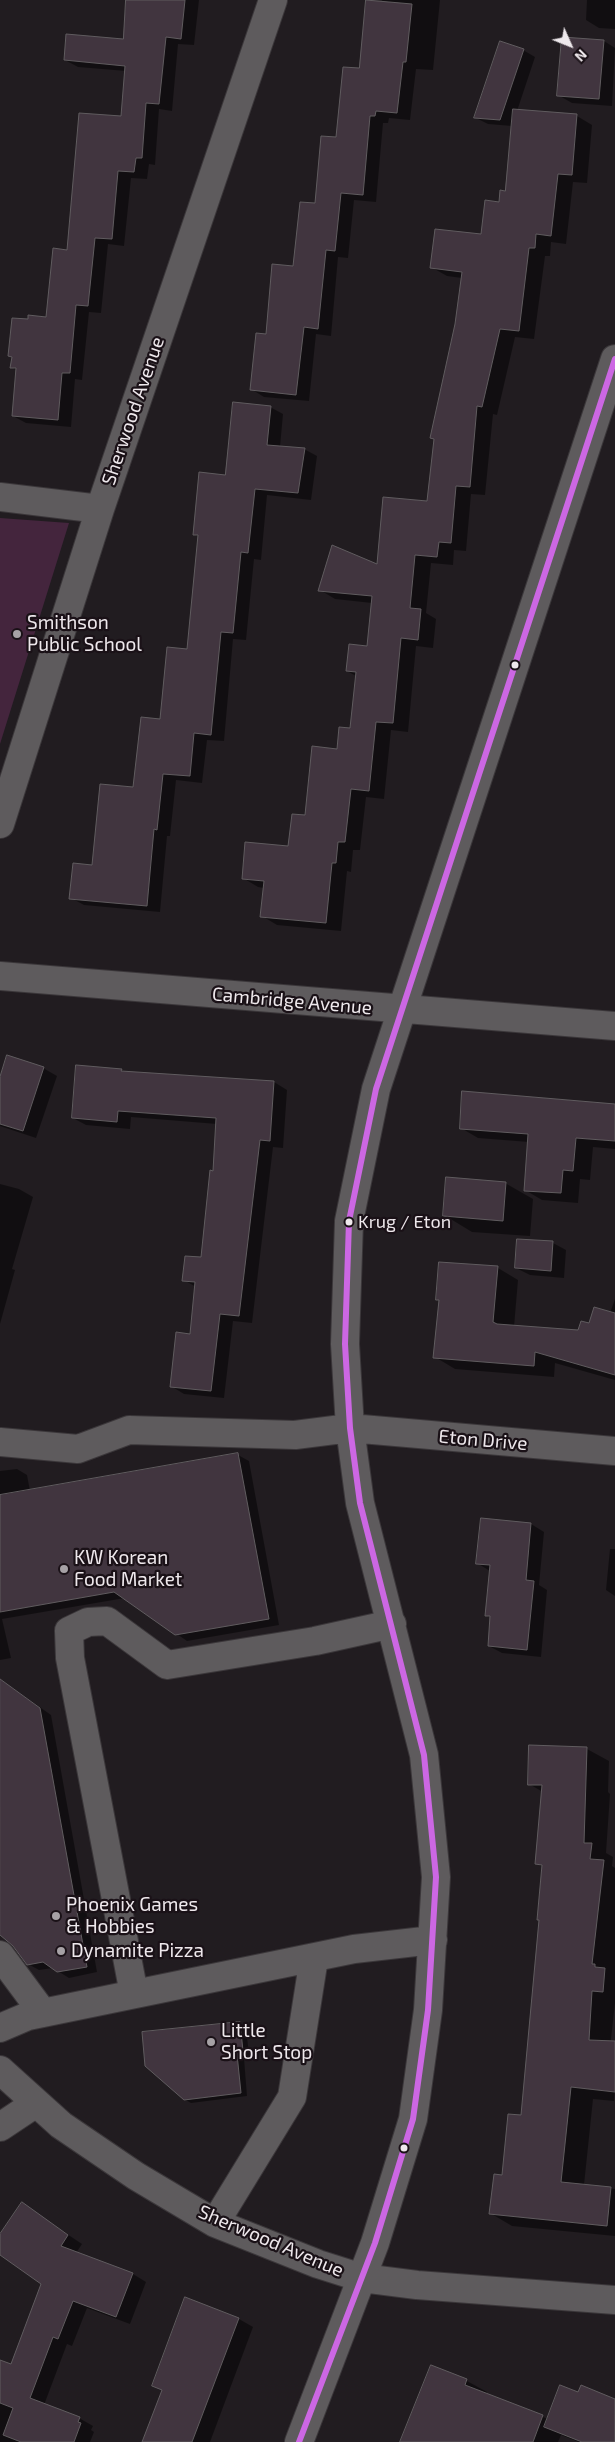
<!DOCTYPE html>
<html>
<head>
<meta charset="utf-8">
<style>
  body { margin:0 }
  #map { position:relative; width:615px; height:2442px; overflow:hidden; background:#211c20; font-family:"Exo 2",sans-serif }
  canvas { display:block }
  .north { position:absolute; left:545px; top:20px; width:50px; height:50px; -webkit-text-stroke:4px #1a1117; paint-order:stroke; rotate:134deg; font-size:14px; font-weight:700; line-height:20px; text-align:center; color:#eee8ec }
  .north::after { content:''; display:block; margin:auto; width:18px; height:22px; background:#eee8ec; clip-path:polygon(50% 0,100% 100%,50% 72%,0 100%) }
</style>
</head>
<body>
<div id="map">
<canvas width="615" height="2442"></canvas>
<div class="north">N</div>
</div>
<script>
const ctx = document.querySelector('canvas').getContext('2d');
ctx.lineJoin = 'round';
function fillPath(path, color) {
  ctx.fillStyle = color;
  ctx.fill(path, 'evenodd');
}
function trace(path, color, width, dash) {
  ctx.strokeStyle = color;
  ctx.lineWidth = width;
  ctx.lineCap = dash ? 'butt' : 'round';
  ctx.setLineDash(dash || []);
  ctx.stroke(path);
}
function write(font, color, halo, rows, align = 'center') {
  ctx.font = font + ' "Exo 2",sans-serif';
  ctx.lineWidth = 4.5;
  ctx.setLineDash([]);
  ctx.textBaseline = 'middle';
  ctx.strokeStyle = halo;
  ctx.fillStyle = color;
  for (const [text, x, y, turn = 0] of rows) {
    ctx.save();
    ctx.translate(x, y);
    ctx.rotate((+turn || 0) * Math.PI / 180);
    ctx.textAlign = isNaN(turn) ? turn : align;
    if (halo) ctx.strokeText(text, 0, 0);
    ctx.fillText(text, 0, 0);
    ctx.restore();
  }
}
fillPath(new Path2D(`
  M0 518 69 523 0 744Z`), '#44253d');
fillPath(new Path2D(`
  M127 0H199L194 45 178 44 172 111 159 109 155 165 149 164 147 179 131 178 124 246 108 244 101 313 89 312 82 380 75 379 71 427 26 423 13 416 17 371 12 367 13 358 9 356 29 321 47 318 68 251 122 118 126 71 78 67 65 60 124 40Z
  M382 0H440L433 70 416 69 410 120 389 118 388 123H383L376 202 354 200 348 258 338 257 331 336 316 334 309 401 264 397 251 389 267 336 316 205Z
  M587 0H615V29L599 28 586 20Z
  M604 41 615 48 612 106 572 103 558 95Z
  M523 50 535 57 517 111 577 116 592 125 587 183 573 182 566 244 551 242 550 256H545L534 339 515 337 497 415 493 414 485 495 471 494 466 551 454 550 453 565 431 563 426 613 436 619 433 648 416 646 408 732 391 730 384 799 366 797 360 850H353L351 872 347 871 341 931 277 925 262 916 264 888 258 887 243 878 289 848 306 816 338 750 351 729 356 676 347 671 368 647 372 603 335 599 320 590 378 566 428 502 435 440 431 438 456 324 462 278 447 276 431 267 482 236 506 192 512 126 488 124 476 118Z
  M270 407 283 414 280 447 304 449 317 456 311 500 267 495 261 560 254 559 246 640 233 639 224 741 207 740 202 783 176 780 170 836H167L160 912 84 905 71 898 93 866 134 788 189 650 199 537 194 534 227 476Z
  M43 1068 57 1076 36 1138 0 1126V1081Z
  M121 1070 126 1072 274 1082 287 1090 283 1148 273 1147 252 1323 233 1321 224 1398 184 1394 171 1386 191 1336 196 1287 184 1280 202 1259 214 1172 217 1124 131 1117 130 1129 86 1125 73 1118Z
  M615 1105V1149L593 1147 590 1180 580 1179 578 1203 542 1200 525 1190 529 1142 478 1138 461 1128Z
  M505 1183 533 1199 530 1236 472 1232 444 1215Z
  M0 1184 19 1189 33 1197 12 1269 15 1270 0 1324Z
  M553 1243 566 1250 564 1278 530 1275 516 1268Z
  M498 1268 518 1280 514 1327 579 1331 610 1313 615 1299V1380L555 1363 554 1377 455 1369 435 1357 440 1301 437 1299Z
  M238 1455 249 1461 279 1625 187 1641 125 1598 2 1619 11 1658 0 1660V1471L17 1469 27 1475 30 1491Z
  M531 1524 544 1532 539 1585 547 1590 541 1657 502 1653 489 1646 491 1618 486 1615 490 1571 477 1563Z
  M610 1549H615V1596L606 1590Z
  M0 1679 51 1715 97 1972 69 1978 53 1968 39 1970 28 1964 13 1944 5 1939 0 1933Z
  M531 1747 587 1749 609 1761 608 1792 610 1794 606 1853 613 1857 612 1866 615 1868V2003L608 2066 615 2070V2084L614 2101 593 2099 584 2185 615 2189V2236L512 2226 490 2213 522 2116 540 1920 543 1867 536 1863 543 1792 529 1784Z
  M239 2023 246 2027 249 2055 244 2058 247 2096 191 2103 184 2099Z
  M22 2204 82 2244 76 2253 133 2274 146 2282 130 2324 87 2308 72 2346 67 2344 44 2405 79 2418 93 2426 91 2430 94 2432 90 2442H0V2371L12 2366 43 2284 0 2254V2236Z
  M186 2299 239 2319 253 2327 210 2442H143L163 2391 153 2385Z
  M432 2367 467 2381 487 2392 486 2394 548 2419 579 2394 615 2400V2442H579L561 2435 558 2442H405Z`), '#0007');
const building = new Path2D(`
  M126 0H185L181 39 166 37 159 104 146 103 142 158H136L134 172 118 171 112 239 95 238 88 306 76 305 70 373H62L58 420 12 416 16 368H10L12 357 8 356 12 318 28 319V315L46 317 53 248 67 250 79 113 121 116 125 66 64 60 66 34 123 39Z
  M366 0 412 4 406 62H403L397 113 376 111 375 116H370L363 195 341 193 335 251 326 250 318 329 304 327 296 395 250 390 256 333 266 334 272 264 293 266 300 202 315 203 321 136 336 137 343 67 359 68Z
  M562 37 604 40 599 99 557 96Z
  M500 41 524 49 500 120 474 118Z
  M513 109 577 114 572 175 558 174 551 236 536 234 535 248H529L519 331 500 329 482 407 477 406 470 487 456 486 451 543 439 542 437 557 415 555 410 608 421 609 418 640 401 638 393 723 376 722 369 791 351 789 345 842H338L336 863H332L326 923 260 917 264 881 242 879 245 842 288 846 292 814 305 815 312 746 337 749 339 727 350 728 356 672 346 671 349 644 367 646 372 596 318 591 332 545 377 564 383 497 427 501 434 439 430 438 455 324 462 272 430 268 435 229 481 234 485 200 499 202 500 190 505 191Z
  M233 402 271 406 267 445 305 448 298 493 255 489 248 553 241 552 233 633 221 632 211 735 194 733 190 776 163 774 157 830 154 829 147 906 69 899 73 863 92 865 100 784 133 787 141 717 160 719 167 647 187 649 198 535H193L199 472 225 475Z
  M7 1055 44 1067 23 1131 0 1124V1077Z
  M76 1065 122 1069 121 1071 274 1081 270 1141 260 1140 239 1316 220 1314 211 1391 170 1387 176 1332 190 1334 195 1282 182 1281 185 1256 201 1257 210 1170 213 1171 216 1118 118 1111 117 1122 72 1118Z
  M462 1091 615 1104V1141L576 1138 573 1171 563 1170 561 1193 524 1191 528 1134 460 1129Z
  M446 1177 506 1182 503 1221 443 1216Z
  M517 1239 553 1241 551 1271 515 1268Z
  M439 1262 498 1266 493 1322 497 1324 578 1330 581 1321 589 1323 594 1307 615 1313V1375L535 1352 534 1366 433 1358 439 1300H436Z
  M238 1453 269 1619 175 1635 114 1592 0 1612V1495Z
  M481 1518 531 1523 526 1580 534 1581 527 1650 488 1646 490 1616H485L490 1565 476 1564Z
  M0 1679 40 1708 87 1967 57 1972 43 1962 27 1965 13 1946 0 1935Z
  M529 1745 587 1747 584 1843H592L590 1859 604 1860 592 1964H595V1967L605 1968 603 1992 592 1991 589 2040 615 2041V2092L571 2087 561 2182 611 2187 607 2226 489 2214 494 2174 502 2175 508 2114 521 2115 539 1920H537L542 1865 535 1864 542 1785H528Z
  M240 2022 243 2051 237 2054 241 2093 184 2100 145 2066 142 2032Z
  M22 2202 68 2235 61 2246 133 2273 116 2317 73 2301 58 2339 53 2337 30 2398 80 2417 78 2422 81 2423 74 2442H21L3 2435 13 2408 0 2403V2360L11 2364 41 2284 0 2255V2234Z
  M185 2297 239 2318 192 2442H142L162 2390 152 2386Z
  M431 2365 467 2379 465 2385 543 2415 533 2442H400Z
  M560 2385 578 2392 581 2385 615 2399V2442H582L544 2427Z`);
fillPath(building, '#41353f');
trace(building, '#605c5f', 1);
const minor = new Path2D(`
  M0 497 100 509
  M0 824 100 509 273 0
  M0 976 615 1026
  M0 1442 78 1449 129 1430 295 1435 350 1428 615 1451
  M0 1955 43 2013
  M134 1994 70 1658 69 1631 88 1622 107 1621 167 1665 315 1641 392 1624
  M0 2028 28 2016 354 1949 433 1940
  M0 2070 61 2125 136 2176 215 2223 318 2264 362 2278 417 2285 615 2300
  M0 2127 36 2103
  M215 2223 292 2097 314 1958
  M299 2442 375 2243 413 2119 428 2010 436 1877 424 1755 360 1503 350 1428 345 1344 349 1221 376 1089 615 359`);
trace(minor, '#3b373a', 30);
trace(minor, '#5e5b5d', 28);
trace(new Path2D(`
  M299 2442 375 2243 413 2119 428 2010 436 1877 424 1755 360 1503 350 1428 345 1344 349 1221 376 1089 615 359`), '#cc67e3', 6);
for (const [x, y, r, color] of [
  [17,634,5,"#a6a1a5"],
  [515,665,4.5,"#eee8ec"],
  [349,1222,4.5,"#eee8ec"],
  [64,1569,5,"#a6a1a5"],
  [56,1916,5,"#a6a1a5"],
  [61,1951,5,"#a6a1a5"],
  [211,2042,5,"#a6a1a5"],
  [404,2148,4.5,"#eee8ec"]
]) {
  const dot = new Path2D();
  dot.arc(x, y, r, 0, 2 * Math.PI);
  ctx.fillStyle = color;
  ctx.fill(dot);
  trace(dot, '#1a1117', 2);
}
write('18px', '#eee8ec', '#1a1117', [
  ["Krug / Eton",358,1222]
], 'left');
write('19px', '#eee8ec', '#1a1117', [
  ["Sherwood Avenue",133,411,-71],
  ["Cambridge Avenue",292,1001,5],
  ["Eton Drive",483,1440,5],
  ["Sherwood Avenue",271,2241,23]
]);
write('19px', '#eee8ec', '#1a1117', [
  ["Smithson",27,623],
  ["Public School",27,645],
  ["KW Korean",74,1558],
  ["Food Market",74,1580],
  ["Phoenix Games",66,1905],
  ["& Hobbies",66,1927],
  ["Dynamite Pizza",71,1951],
  ["Little",221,2031],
  ["Short Stop",221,2053]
], 'left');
</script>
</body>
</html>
